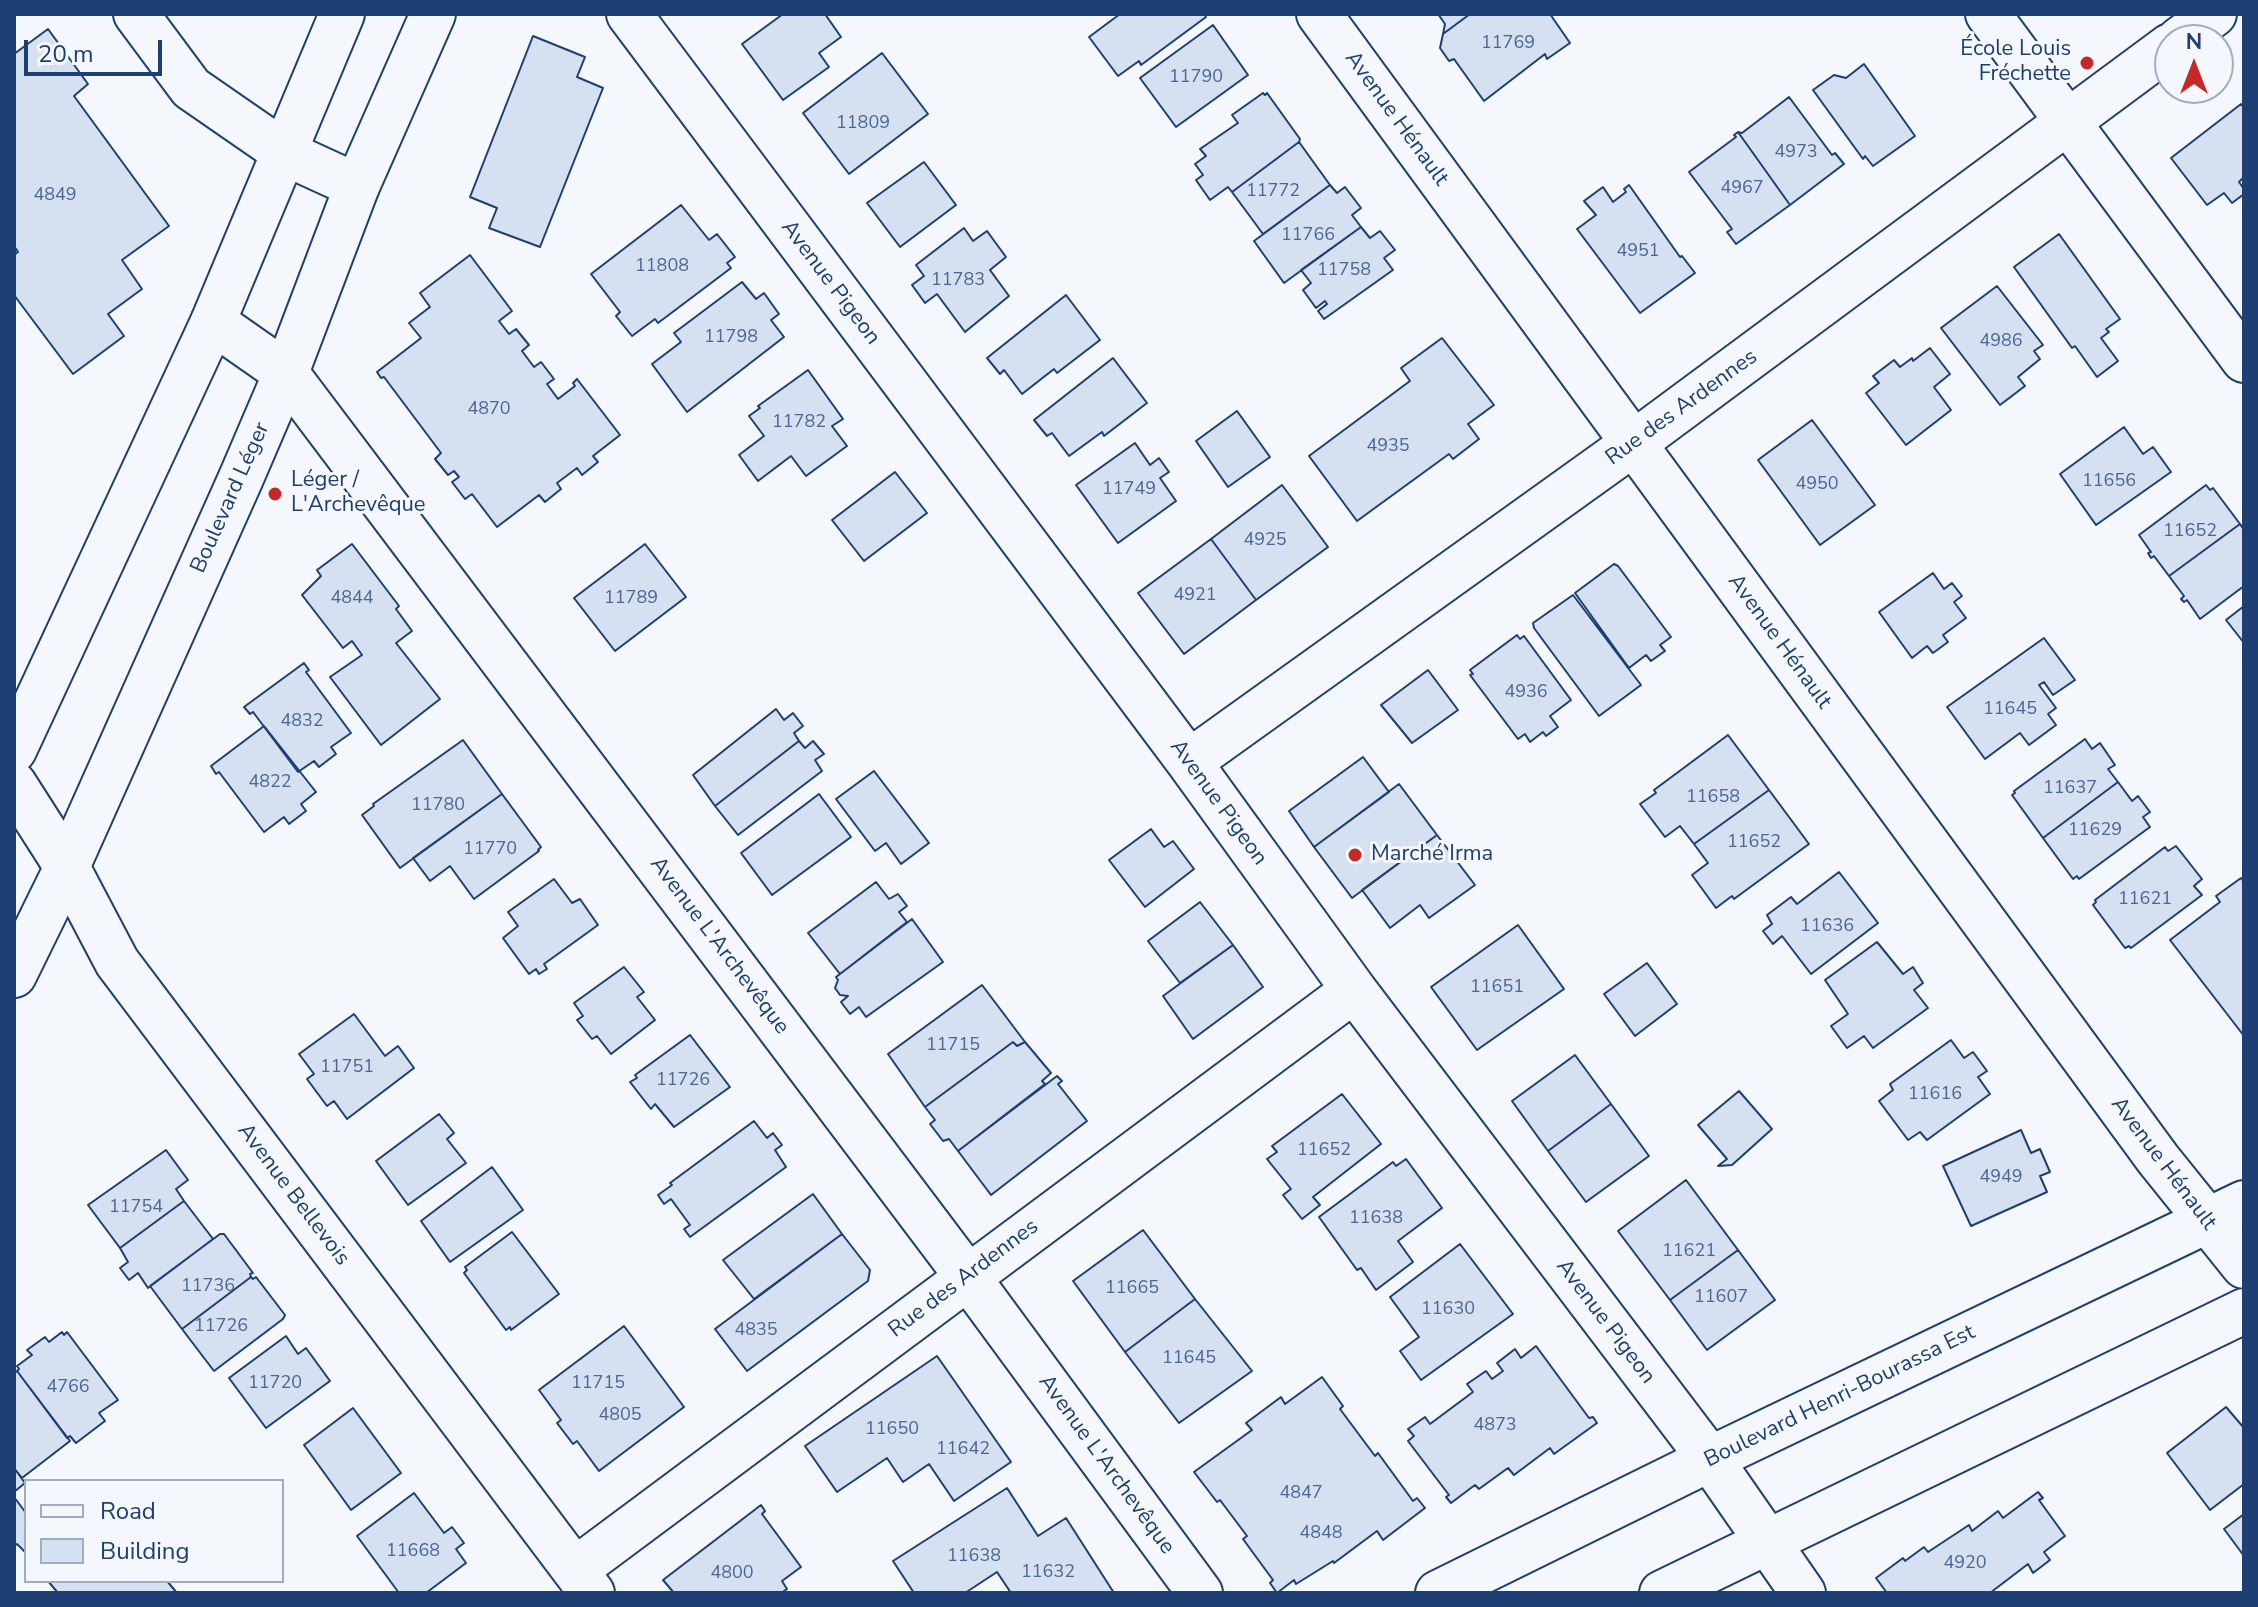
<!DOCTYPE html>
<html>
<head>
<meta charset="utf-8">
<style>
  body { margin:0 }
  #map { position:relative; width:2258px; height:1607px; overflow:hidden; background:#f4f7fb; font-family:"Nunito Sans",sans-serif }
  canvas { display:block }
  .frame { position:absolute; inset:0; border:16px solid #1d3f73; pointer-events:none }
  .legend { position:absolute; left:24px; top:1479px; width:260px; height:104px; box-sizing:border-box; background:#f4f7fb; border:2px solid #9eadc5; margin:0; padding:10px 14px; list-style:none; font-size:24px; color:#1d3f73 }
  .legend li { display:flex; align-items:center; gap:16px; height:40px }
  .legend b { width:40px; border:2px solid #9eadc5 }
  .north { position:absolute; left:2154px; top:24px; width:80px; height:80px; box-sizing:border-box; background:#f4f7fb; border:2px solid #9eadc5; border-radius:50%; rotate:0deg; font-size:22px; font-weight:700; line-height:32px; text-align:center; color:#1d3f73 }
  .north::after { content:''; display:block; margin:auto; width:28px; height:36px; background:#c62828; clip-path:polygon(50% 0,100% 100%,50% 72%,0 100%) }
  .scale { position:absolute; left:24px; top:40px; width:138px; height:36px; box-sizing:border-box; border:4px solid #1d3f73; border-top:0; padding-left:10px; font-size:24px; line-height:28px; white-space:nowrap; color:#1d3f73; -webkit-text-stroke:6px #f4f7fb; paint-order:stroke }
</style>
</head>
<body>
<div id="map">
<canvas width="2258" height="1607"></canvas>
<div class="frame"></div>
<ul class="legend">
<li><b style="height:10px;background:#f4f7fb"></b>Road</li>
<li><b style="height:22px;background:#d5e0f0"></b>Building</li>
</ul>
<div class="north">N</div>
<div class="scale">20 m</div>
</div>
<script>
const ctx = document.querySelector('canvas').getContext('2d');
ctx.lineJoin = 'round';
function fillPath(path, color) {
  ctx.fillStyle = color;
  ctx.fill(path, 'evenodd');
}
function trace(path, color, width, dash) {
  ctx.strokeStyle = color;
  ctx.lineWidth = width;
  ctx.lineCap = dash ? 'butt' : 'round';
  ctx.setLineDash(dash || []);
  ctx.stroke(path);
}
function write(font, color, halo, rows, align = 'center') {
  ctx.font = font + ' "Nunito Sans",sans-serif';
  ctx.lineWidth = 6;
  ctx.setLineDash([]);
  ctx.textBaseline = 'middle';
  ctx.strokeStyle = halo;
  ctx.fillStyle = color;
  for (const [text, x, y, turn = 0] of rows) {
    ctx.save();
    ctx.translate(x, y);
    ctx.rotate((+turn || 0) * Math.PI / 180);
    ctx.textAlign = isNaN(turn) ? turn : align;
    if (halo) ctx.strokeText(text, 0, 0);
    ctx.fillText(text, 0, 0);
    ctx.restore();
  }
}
const building = new Path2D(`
  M783 14H825L841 37 819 53 829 67 783 100 742 44Z
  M1120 14H1204L1206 17 1141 65 1139 61 1118 76 1089 37Z
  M1438 14H1470L1443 34 1445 24Z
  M1470 14H1550L1570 43 1547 59 1545 54 1484 101 1454 59 1449 61 1440 48 1443 34Z
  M1213 25 1248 75 1176 127 1140 78Z
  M48 29 88 84 74 96 169 226 122 260 142 289 108 314 124 336 73 374 14 295V255L18 252 14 246V54Z
  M533 36 585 57 577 77 603 88 540 247 489 228 497 208 470 197Z
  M882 53 928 114 849 174 803 113Z
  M1864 64 1915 136 1873 166 1865 156 1863 159 1813 90 1834 75 1846 78Z
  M1263 93 1265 95 1267 93 1300 139 1299 142 1232 192 1228 187 1210 200 1196 180 1203 175 1195 164 1206 156 1200 149 1238 123 1232 115Z
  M1789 97 1832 155 1835 153 1844 164 1790 205 1738 132 1742 133Z
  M2241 104 2244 108V177L2239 182 2244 189V194L2232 203 2224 193 2207 205 2171 158Z
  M1738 132 1790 205 1736 244 1727 232 1732 229 1689 172 1736 137 1734 135Z
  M1299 142 1330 185 1263 234 1232 192Z
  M924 162 956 205 900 247 867 203Z
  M1330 185 1337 193 1345 187 1361 208 1352 215 1361 227 1284 283 1254 241Z
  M1629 185 1680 257 1682 256 1695 273 1640 313 1577 229 1596 215 1584 201 1603 187 1613 202 1626 192 1624 189Z
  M681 205 709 240 717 234 735 257 727 263 731 268 658 323 655 319 632 336 616 316 620 312 591 274Z
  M1361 227 1370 238 1380 231 1395 250 1384 258 1393 270 1324 319 1318 311 1327 304 1325 301 1316 308 1303 290 1311 283 1301 270Z
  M964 228 973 241 987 231 1006 257 990 270 1009 296 965 332 937 294 925 303 912 285 924 276 916 265Z
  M2059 234 2120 319 2106 329 2109 332 2101 338 2118 361 2097 377 2075 346 2072 348 2014 267Z
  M470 255 512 311 499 321 509 334 516 329 529 345 522 351 534 367 541 362 554 379 547 384 558 399 575 386 573 383 577 379 620 435 593 456 598 462 582 475 577 468 557 483 561 489 545 502 539 495 497 527 472 494 465 499 452 482 459 477 454 471 448 475 435 459 441 453 384 377 381 378 377 372 421 338 409 323 430 307 420 293Z
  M742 282 756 299 764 293 779 314 771 320 784 337 687 412 652 364 681 342 674 333Z
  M1997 286 2043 345 2034 351 2040 359 2018 377 2025 386 2000 405 1941 328Z
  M1066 295 1100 340 1057 373 1054 369 1022 394 1004 370 1000 374 987 358Z
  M1442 338 1494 405 1468 424 1479 439 1453 459 1449 454 1357 521 1309 456 1410 381 1401 368Z
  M1930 348 1950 374 1934 387 1951 410 1906 445 1866 393 1879 383 1873 376 1894 360 1900 367 1912 358 1913 361Z
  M1113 358 1147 403 1104 436 1102 432 1069 456 1052 433 1047 436 1034 420Z
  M808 370 843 419 832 426 847 446 806 476 791 456 758 481 739 455 764 436 749 416 760 408 758 406Z
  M1237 411 1270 457 1228 487 1196 441Z
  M1812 420 1875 505 1820 545 1758 460Z
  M2124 427 2143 454 2153 447 2171 472 2096 525 2060 474Z
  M1135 443 1150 465 1159 458 1169 472 1160 478 1176 501 1118 543 1076 485Z
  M895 472 927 513 864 561 832 520Z
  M1282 485 1328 547 1256 600 1211 539Z
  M2206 485 2210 490 2213 488 2240 524 2169 576 2154 556 2151 558 2148 553 2151 552 2139 535Z
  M2240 524 2244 530V586L2200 619 2187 600 2184 602 2181 599 2184 596 2169 576Z
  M1211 539 1256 600 1184 654 1138 593Z
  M352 544 399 606 396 609 412 631 396 643 440 699 381 745 330 677 362 655 352 641 343 648 302 595 321 576 317 570Z
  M645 544 686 597 615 651 574 598Z
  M1614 564 1618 566 1671 637 1660 645 1665 651 1651 661 1646 655 1629 668 1575 593Z
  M1933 573 1944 589 1952 583 1962 596 1954 602 1966 618 1943 635 1948 642 1933 653 1927 646 1912 658 1879 612Z
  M1573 595 1641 685 1599 716 1534 628 1533 623Z
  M2244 606V643L2226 620Z
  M1517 635 1520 639 1524 636 1571 700 1550 716 1558 727 1546 736 1543 732 1530 742 1525 734 1518 739 1470 675 1473 674 1470 670Z
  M2044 638 2075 680 2053 695 2044 682 2039 685 2056 708 2048 714 2056 725 2029 745 2020 733 1985 759 1947 707Z
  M304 663 309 670 306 672 351 733 331 747 336 754 319 767 314 761 298 772 253 712 250 714 244 707Z
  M1428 670 1458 710 1412 743 1381 705Z
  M776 709 784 720 793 713 803 726 794 733 799 741 715 806 693 775Z
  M264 726 316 792 301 804 306 811 289 824 284 817 264 832 219 772 216 774 211 766Z
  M1728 735 1769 790 1694 844 1680 826 1665 837 1640 804 1656 793 1654 790Z
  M2085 739 2092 749 2100 743 2115 765 2108 769 2118 782 2043 838 2012 795 2015 793 2014 791Z
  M463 740 502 794 400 868 362 815 374 806 373 804Z
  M799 741 805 748 813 741 824 754 815 760 822 771 738 835 715 806Z
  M1363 757 1389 792 1314 847 1289 811Z
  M874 771 929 843 901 864 886 843 875 851 836 799Z
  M2118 782 2132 801 2138 796 2150 812 2143 817 2150 827 2079 879 2077 876 2073 879 2043 838Z
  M1399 784 1437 835 1352 898 1314 847Z
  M1769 790 1809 844 1734 899 1732 896 1716 908 1692 875 1708 863 1694 844Z
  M502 794 541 847 538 850 539 851 474 899 450 866 430 881 413 858Z
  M819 794 851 837 772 895 741 853Z
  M1151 829 1164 847 1173 841 1194 869 1145 907 1109 860Z
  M1437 835 1475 885 1429 918 1420 905 1390 928 1362 890Z
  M2176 846 2202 879 2194 886 2202 895 2131 948 2129 946 2125 948 2093 905 2096 902 2095 900 2165 847 2168 851Z
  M1839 872 1878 923 1811 974 1782 936 1773 944 1763 931 1772 924 1767 915 1791 897 1797 904Z
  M2241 878 2244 882V1036L2170 940 2220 902 2216 896Z
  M554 879 572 903 580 899 598 925 544 964 547 969 539 974 536 969 529 974 503 938 518 926 508 912Z
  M876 882 889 899 898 894 907 906 899 912 907 922 840 974 808 933Z
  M1200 902 1233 945 1180 983 1148 941Z
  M912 919 943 962 866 1017 859 1007 850 1014 841 1002 848 996 840 995 835 988 838 980 836 977Z
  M1518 925 1564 989 1477 1050 1431 987Z
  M1877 942 1903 974 1913 967 1923 983 1914 990 1928 1008 1873 1048 1864 1036 1847 1048 1831 1026 1848 1014 1825 980Z
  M1233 945 1263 987 1193 1039 1163 996Z
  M1647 963 1677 1004 1635 1036 1604 994Z
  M624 967 644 992 637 997 655 1020 611 1054 597 1036 592 1039 577 1020 583 1016 574 1003Z
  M982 985 1025 1042 1017 1046 1013 1042 925 1107 888 1054Z
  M354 1014 385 1056 398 1046 414 1068 347 1119 334 1101 327 1106 307 1079 314 1074 299 1054Z
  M690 1035 730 1087 674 1127 655 1104 651 1109 630 1082 637 1078 635 1075Z
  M1951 1040 1964 1058 1973 1052 1987 1071 1978 1077 1990 1094 1927 1140 1920 1132 1908 1140 1879 1101 1893 1090 1890 1084Z
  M1013 1042 1017 1046 1025 1042 1051 1073 1042 1081 1045 1084 958 1151 949 1139 943 1141 930 1124 935 1120 925 1107Z
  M1575 1055 1611 1104 1548 1151 1512 1101Z
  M1057 1076 1062 1081 1058 1084 1087 1121 991 1195 958 1151Z
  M1739 1091 1772 1129 1732 1165 1718 1166 1727 1159 1698 1125Z
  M1342 1094 1381 1144 1313 1197 1320 1205 1302 1219 1283 1195 1291 1189 1267 1159 1277 1152 1272 1146Z
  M1611 1104 1649 1156 1586 1202 1548 1151Z
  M439 1114 454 1133 447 1139 466 1163 408 1205 376 1161Z
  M754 1121 767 1138 773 1133 782 1145 775 1150 786 1167 690 1237 684 1229 690 1225 671 1199 664 1204 658 1195 672 1185 670 1183Z
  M2021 1130 2031 1153 2040 1149 2050 1172 2040 1176 2047 1192 1971 1226 1943 1166Z
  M166 1150 188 1180 176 1189 184 1201 120 1248 88 1205Z
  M1406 1159 1442 1208 1398 1241 1413 1262 1376 1290 1361 1268 1357 1270 1319 1217 1393 1162 1396 1166Z
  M492 1167 523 1210 450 1262 421 1221Z
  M1686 1180 1738 1250 1670 1300 1618 1231Z
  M813 1194 842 1234 754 1299 723 1260Z
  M184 1201 213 1239 148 1288 138 1273 129 1280 120 1268 128 1262 120 1248Z
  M1143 1230 1195 1299 1125 1352 1073 1281Z
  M512 1232 559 1294 511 1330 510 1327 506 1330 464 1273 467 1270 465 1267Z
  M220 1234H224L253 1273 250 1274 251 1277 182 1329 150 1286Z
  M842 1234 870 1270 868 1281 747 1371 715 1329Z
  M1460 1244 1513 1314 1421 1380 1400 1351 1419 1337 1390 1297Z
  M1738 1250 1775 1300 1707 1350 1670 1300Z
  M251 1277 253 1279 256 1277 285 1315 283 1319 214 1371 182 1329Z
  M1195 1299 1252 1371 1179 1423 1125 1352Z
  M624 1326 684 1407 599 1471 577 1441 573 1444 557 1423 561 1420 539 1390Z
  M62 1332 64 1335 67 1332 118 1400 99 1413 105 1421 76 1443 70 1436 67 1438 17 1371 19 1369 17 1366 32 1355 27 1350 45 1337 49 1342Z
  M286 1336 298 1354 306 1348 330 1381 266 1428 229 1378Z
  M1536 1346 1589 1418 1593 1417 1597 1423 1554 1454 1550 1448 1514 1475 1508 1468 1479 1489 1475 1485 1451 1503 1446 1497 1449 1495 1408 1441 1414 1436 1408 1429 1425 1417 1430 1424 1473 1392 1467 1384 1486 1371 1492 1379 1503 1371 1497 1363 1515 1349 1521 1358Z
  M937 1356 1011 1462 954 1501 929 1464 903 1482 887 1458 837 1492 805 1446Z
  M17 1371 70 1441 22 1478 14 1468V1373Z
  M1322 1377 1343 1406 1340 1409 1375 1456 1378 1453 1413 1501 1417 1498 1425 1508 1383 1540 1377 1531 1334 1563 1333 1561 1296 1584 1294 1580 1277 1593 1270 1583 1273 1580 1243 1539 1247 1536 1220 1500 1217 1502 1194 1472 1252 1430 1246 1423 1281 1397 1285 1404Z
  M2226 1407 2244 1428V1484L2210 1510 2167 1453Z
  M353 1408 401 1473 351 1510 304 1445Z
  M14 1468 25 1483 14 1492Z
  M1007 1488 1038 1536 1066 1518 1114 1593H1011L997 1572 965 1593H914L893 1561Z
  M2038 1492 2043 1498 2039 1500 2065 1536 2044 1552 2050 1560 2033 1573 2028 1564 1990 1593H1887L1876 1578 1903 1558 1905 1561 1924 1547 1928 1552 1969 1525 1972 1531 1998 1511 2003 1518Z
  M414 1493 444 1533 452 1527 464 1543 456 1549 466 1563 426 1593H399L357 1536Z
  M14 1497 26 1513V1550L24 1551 17 1544 14 1546Z
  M761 1505 765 1511 762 1514 801 1567 782 1581 787 1589 781 1593H674L663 1580Z
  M2244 1514V1556L2224 1529Z
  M48 1581H167L177 1593H58Z`);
fillPath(building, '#d5e0f0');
trace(building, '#1d3f73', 2);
const minor = new Path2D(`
  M136 14 191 88 285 153 357 186
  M629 14 1189 762 1354 990 1710 1459 1803 1593
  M1319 14 2158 1159 2244 1266
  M1988 14 2244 360
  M2179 40 2214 14
  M213 322 286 373 967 1276 1200 1593
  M1189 762 1634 443 2170 46
  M14 784 67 867 117 962 592 1593
  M575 1570 1354 990`);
const major = new Path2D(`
  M14 750 213 322 342 14
  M14 975 67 867 241 478 286 373 357 186 433 14
  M1438 1593 1710 1459 2244 1203
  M1662 1593 2244 1311`);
trace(minor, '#1d3f73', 48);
trace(major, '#1d3f73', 48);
trace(minor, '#f4f7fb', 44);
trace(major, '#f4f7fb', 44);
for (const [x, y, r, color] of [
  [2087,63,8,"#c62828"],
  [275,494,8,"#c62828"],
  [1355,855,8,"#c62828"]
]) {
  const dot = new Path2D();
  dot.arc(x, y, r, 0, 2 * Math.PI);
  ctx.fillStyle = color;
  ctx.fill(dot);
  trace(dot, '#f4f7fb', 3);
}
write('18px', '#4b6792', null, [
  ["11769",1508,44],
  ["11790",1196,78],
  ["11809",863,124],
  ["4973",1796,153],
  ["4967",1742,189],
  ["11772",1273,192],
  ["4849",55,196],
  ["11766",1308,236],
  ["4951",1638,252],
  ["11808",662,267],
  ["11758",1344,271],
  ["11783",958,281],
  ["11798",731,338],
  ["4986",2001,342],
  ["4870",489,410],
  ["11782",799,423],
  ["4935",1388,447],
  ["11656",2109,482],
  ["4950",1817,485],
  ["11749",1129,490],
  ["11652",2190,532],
  ["4925",1265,541],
  ["4921",1195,596],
  ["4844",352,599],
  ["11789",631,599],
  ["4936",1526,693],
  ["11645",2010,710],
  ["4832",302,722],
  ["4822",270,783],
  ["11637",2070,789],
  ["11658",1713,798],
  ["11780",438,806],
  ["11629",2095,831],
  ["11652",1754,843],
  ["11770",490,850],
  ["11621",2145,900],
  ["11636",1827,927],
  ["11651",1497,988],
  ["11715",953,1046],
  ["11751",347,1068],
  ["11726",683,1081],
  ["11616",1935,1095],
  ["11652",1324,1151],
  ["4949",2001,1178],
  ["11754",136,1208],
  ["11638",1376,1219],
  ["11621",1689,1252],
  ["11736",208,1287],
  ["11665",1132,1289],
  ["11607",1721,1298],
  ["11630",1448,1310],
  ["11726",221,1327],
  ["4835",756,1331],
  ["11645",1189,1359],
  ["11720",275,1384],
  ["11715",598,1384],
  ["4766",68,1388],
  ["4805",620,1416],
  ["4873",1495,1426],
  ["11650",892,1430],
  ["11642",963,1450],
  ["4847",1301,1494],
  ["4848",1321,1534],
  ["11668",413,1552],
  ["11638",974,1557],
  ["4920",1965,1564],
  ["11632",1048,1573],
  ["4800",732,1574]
]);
write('22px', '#1d3f73', '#f4f7fb', [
  ["École Louis",2071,50,"right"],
  ["Fréchette",2071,75,"right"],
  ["Léger /",291,481],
  ["L'Archevêque",291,506],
  ["Marché Irma",1371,855]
], 'left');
write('22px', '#1d3f73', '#f4f7fb', [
  ["Avenue Hénault",1396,119,54],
  ["Avenue Pigeon",830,283,53],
  ["Rue des Ardennes",1682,408,-36],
  ["Boulevard Léger",231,498,-66],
  ["Avenue Hénault",1779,642,54],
  ["Avenue Pigeon",1218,803,54],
  ["Avenue L'Archevêque",719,946,53],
  ["Avenue Hénault",2163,1164,53],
  ["Avenue Bellevois",293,1195,53],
  ["Rue des Ardennes",964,1279,-37],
  ["Avenue Pigeon",1605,1322,53],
  ["Boulevard Henri-Bourassa Est",1840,1397,-26],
  ["Avenue L'Archevêque",1106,1465,54]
]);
</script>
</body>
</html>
